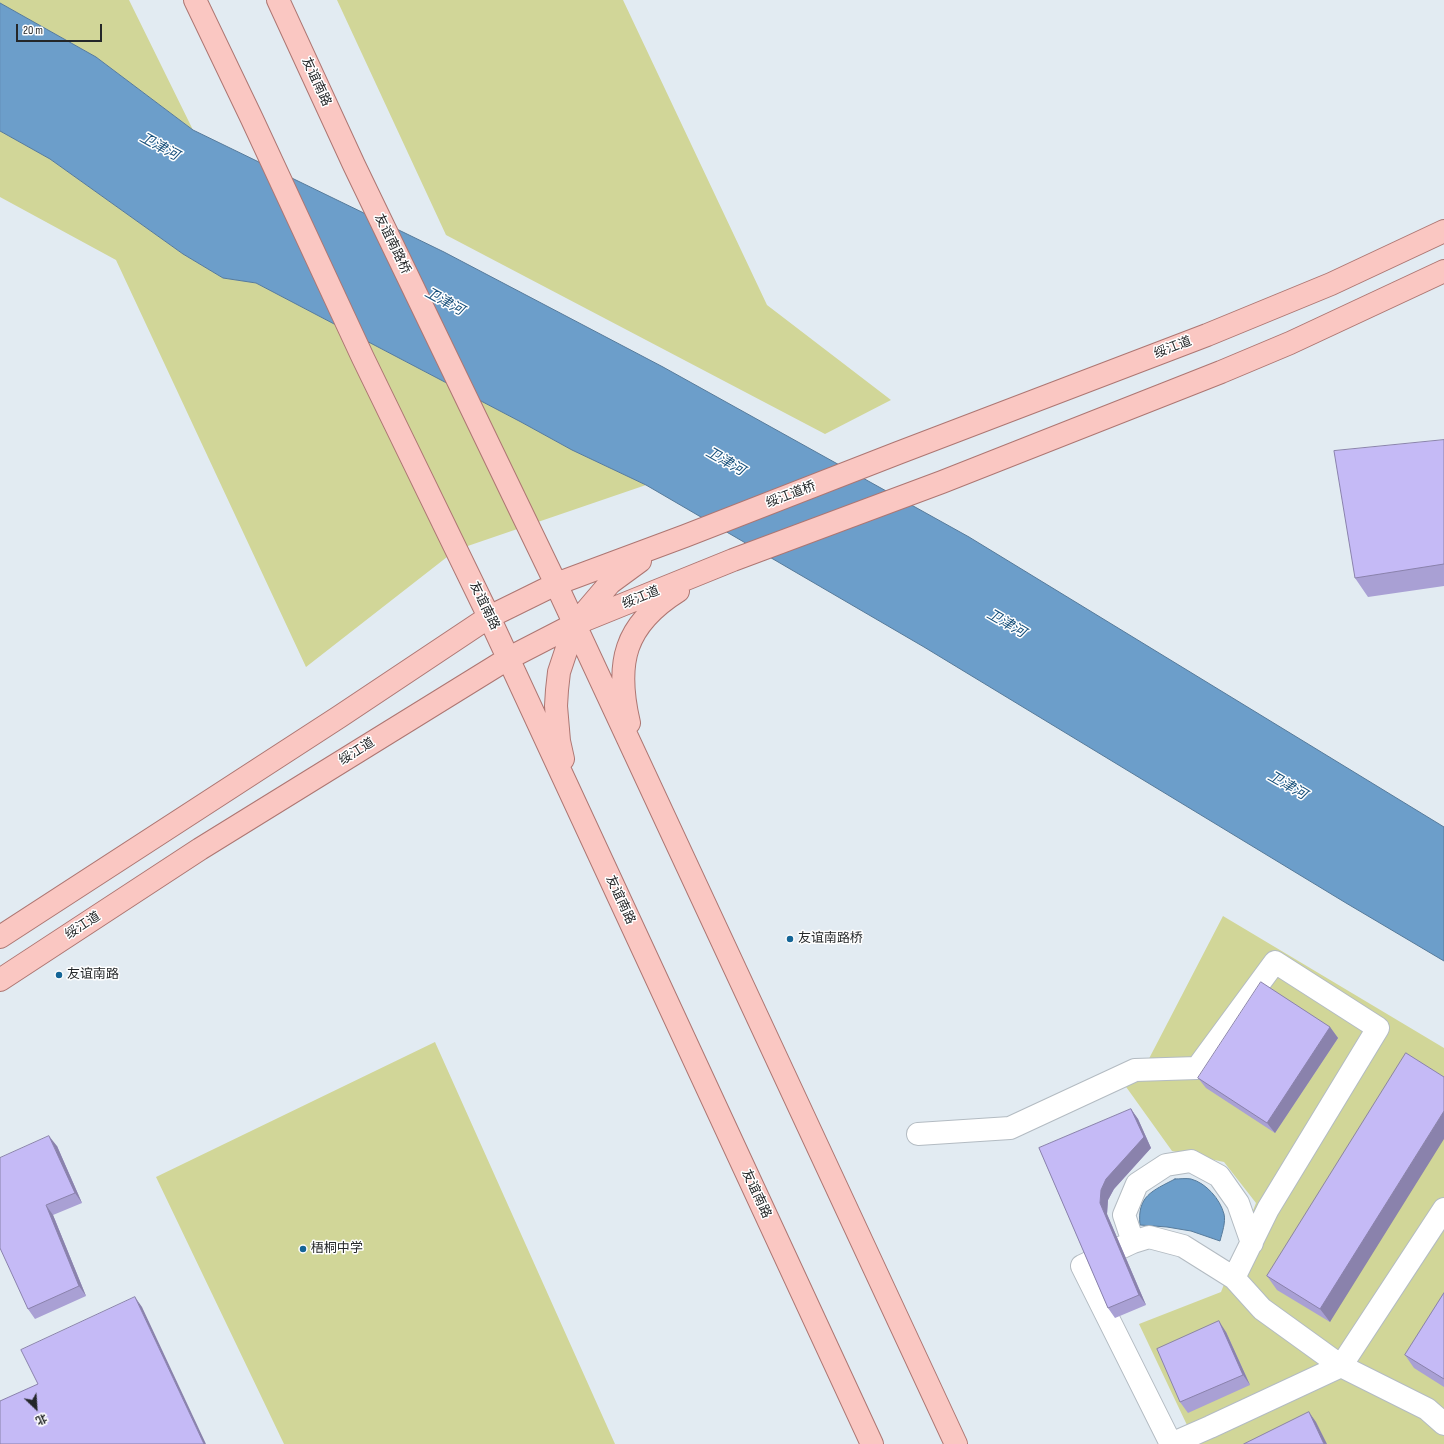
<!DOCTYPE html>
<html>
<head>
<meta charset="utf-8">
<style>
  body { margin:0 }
  #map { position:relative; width:1444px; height:1444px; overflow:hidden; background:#e2ebf2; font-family:"Sofia Sans Condensed","Noto Sans SC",sans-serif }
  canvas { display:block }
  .north { position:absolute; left:16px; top:1388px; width:40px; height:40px; -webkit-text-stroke:3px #fff; paint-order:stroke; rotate:155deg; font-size:11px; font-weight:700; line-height:16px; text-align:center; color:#242729 }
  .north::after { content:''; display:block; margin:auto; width:14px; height:18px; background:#242729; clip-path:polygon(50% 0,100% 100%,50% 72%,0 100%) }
  .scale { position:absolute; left:16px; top:24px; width:86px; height:18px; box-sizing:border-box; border:2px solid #242729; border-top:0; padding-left:5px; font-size:12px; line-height:14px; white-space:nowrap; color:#242729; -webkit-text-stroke:3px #fff; paint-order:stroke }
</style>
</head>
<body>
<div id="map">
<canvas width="1444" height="1444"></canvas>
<div class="north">北</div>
<div class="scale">20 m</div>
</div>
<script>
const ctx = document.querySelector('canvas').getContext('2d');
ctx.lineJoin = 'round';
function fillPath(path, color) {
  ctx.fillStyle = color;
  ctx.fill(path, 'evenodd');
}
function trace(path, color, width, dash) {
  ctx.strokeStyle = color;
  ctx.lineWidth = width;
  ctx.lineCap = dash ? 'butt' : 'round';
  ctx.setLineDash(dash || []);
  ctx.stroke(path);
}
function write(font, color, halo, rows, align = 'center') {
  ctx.font = font + ' "Sofia Sans Condensed","Noto Sans SC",sans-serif';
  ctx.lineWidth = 3;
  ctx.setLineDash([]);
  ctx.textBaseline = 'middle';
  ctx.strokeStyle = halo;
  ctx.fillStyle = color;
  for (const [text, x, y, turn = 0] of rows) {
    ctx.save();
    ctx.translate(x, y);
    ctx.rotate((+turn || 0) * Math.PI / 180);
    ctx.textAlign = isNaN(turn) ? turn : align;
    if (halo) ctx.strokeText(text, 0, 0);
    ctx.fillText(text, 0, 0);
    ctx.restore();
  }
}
fillPath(new Path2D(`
  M0 0H129L193 130 96 57 0 3Z
  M337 0H623L767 305 891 400 825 434 446 235Z
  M0 131 50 159 183 254 223 278 256 283 521 422 572 450 646 485 456 550 306 667 116 260 0 197Z
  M1223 916 1444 1048V1444H1196L1139 1324 1221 1292 1256 1203 1224 1162 1172 1151 1124 1084 1140 1076Z
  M435 1042 615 1444H284L156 1177Z`), '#d1d698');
const water = new Path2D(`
  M0 3 96 57 193 130 444 252 663 367 969 537 1444 827V961L1346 903 924 647 646 485 572 450 521 422 256 283 223 278 183 254 50 159 0 131Z
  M1175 1179C1180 1179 1186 1178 1191 1179 1206 1183 1220 1199 1224 1214 1226 1222 1222 1233 1220 1241L1191 1231 1167 1227 1140 1225C1137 1196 1152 1191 1175 1179Z`);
fillPath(water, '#6c9eca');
trace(water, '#567a9a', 1);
const minor = new Path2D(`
  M918 1134 1010 1128 1135 1070 1197 1068 1275 962 1378 1028 1268 1209 1234 1278
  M1133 1242 1124 1215 1137 1184 1166 1165 1191 1161 1219 1176 1238 1203 1252 1243
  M1171 1444 1082 1266 1133 1242 1149 1237 1183 1246 1234 1278 1262 1309 1341 1366 1427 1409 1444 1424
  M1171 1444 1210 1427 1341 1366 1444 1209`);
const major = new Path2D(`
  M195 0 252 119 363 358 489 617 872 1444
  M278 0 354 165 556 584 956 1444
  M629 723C615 663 624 625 678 591
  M563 759 559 741 556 706 557 690 559 672 575 624 610 583 640 561
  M0 937 339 717 489 617 556 584 685 536 898 453 1207 335 1331 284 1444 231
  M0 980 200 849 509 658 575 624 733 560 942 482 1221 372 1290 343 1444 271`);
trace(minor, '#b3bbc2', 24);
trace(major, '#ad7672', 24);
trace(minor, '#fff', 22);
trace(major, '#fac7c2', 22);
fillPath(new Path2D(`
  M1444 440V586L1368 597 1355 578Z
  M1330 1027 1338 1038 1275 1133 1206 1088 1198 1078Z
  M1444 1077 1330 1322 1277 1290 1267 1276Z
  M1131 1109 1138 1119 1151 1148 1114 1189 1108 1200 1107 1214 1146 1305 1115 1318 1108 1308 1039 1148Z
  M57 1146 82 1203 53 1215 86 1296 35 1319 28 1309Z
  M1444 1293V1387L1414 1368 1405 1355Z
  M1226 1332 1250 1385 1188 1413 1180 1402Z`), '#a9a0d4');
fillPath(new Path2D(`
  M1330 1027 1338 1038 1275 1133 1267 1123Z
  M1131 1109 1138 1119 1151 1148 1114 1189 1108 1200 1107 1214 1146 1305 1139 1295 1100 1203 1101 1190Z
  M1444 1111V1139L1330 1322 1320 1309Z
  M49 1136 57 1146 82 1203 75 1193Z
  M46 1205 53 1215 86 1296 79 1286Z
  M135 1297 142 1307 206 1444H204Z
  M1219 1321 1226 1332 1250 1385 1243 1375Z
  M1309 1412 1316 1422 1327 1444H1324Z`), '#8a82ac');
const building = new Path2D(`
  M1444 440V564L1355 578 1334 451Z
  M1261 982 1330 1027 1267 1123 1198 1078Z
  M1406 1053 1444 1077V1111L1320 1309 1267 1276Z
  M1131 1109 1144 1137 1106 1179 1101 1190 1100 1203 1139 1295 1108 1308 1039 1148Z
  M49 1136 75 1193 46 1205 79 1286 28 1309 0 1248V1158Z
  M1444 1293V1379L1405 1355Z
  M135 1297 204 1444H0V1401L38 1384 21 1350Z
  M1219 1321 1243 1375 1180 1402 1157 1349Z
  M1309 1412 1324 1444H1244Z`);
fillPath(building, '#c5baf6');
trace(building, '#8a82ac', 1);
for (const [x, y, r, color] of [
  [790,939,4,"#146597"],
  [59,975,4,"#146597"],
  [303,1249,4,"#146597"]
]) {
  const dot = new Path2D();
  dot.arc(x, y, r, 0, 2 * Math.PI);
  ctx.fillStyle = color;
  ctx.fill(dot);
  trace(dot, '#fff', 1.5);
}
write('13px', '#242729', '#fff', [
  ["友谊南路",316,82,65],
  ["友谊南路桥",392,244,64],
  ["绥江道",1173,348,-21],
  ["绥江道桥",791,495,-21],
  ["绥江道",641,598,-22],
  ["友谊南路",484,606,64],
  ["绥江道",357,752,-32],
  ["友谊南路",620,900,65],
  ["绥江道",83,926,-33],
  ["友谊南路",756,1194,65]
]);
write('13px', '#242729', '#fff', [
  ["友谊南路桥",798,939],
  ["友谊南路",67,975],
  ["梧桐中学",311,1249]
], 'left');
write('italic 14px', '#17507b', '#fff', [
  ["卫津河",159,147,29],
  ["卫津河",444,302,29],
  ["卫津河",725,462,30],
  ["卫津河",1006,624,30],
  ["卫津河",1287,786,30]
]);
</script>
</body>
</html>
